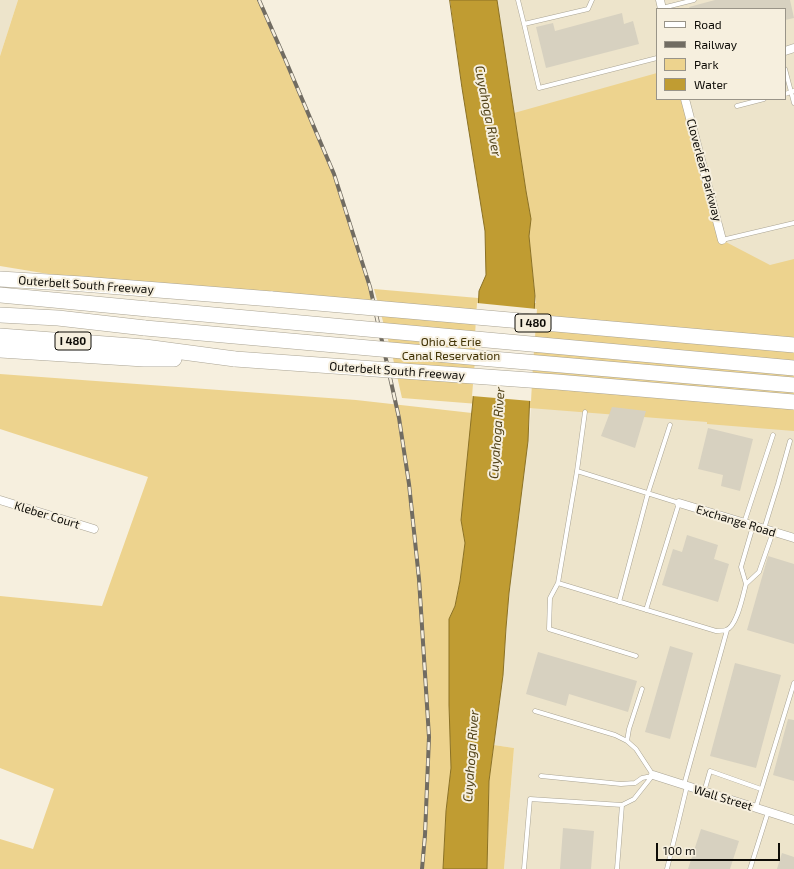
<!DOCTYPE html>
<html>
<head>
<meta charset="utf-8">
<style>
  body { margin:0 }
  #map { position:relative; width:794px; height:869px; overflow:hidden; background:#f6efde; font-family:"Exo 2",sans-serif }
  canvas { display:block }
  .legend { position:absolute; left:656px; top:8px; width:130px; height:92px; box-sizing:border-box; background:#f6efde; border:1px solid #999488; margin:0; padding:5px 7px; list-style:none; font-size:12px; color:#0e0c07 }
  .legend li { display:flex; align-items:center; gap:8px; height:20px }
  .legend b { width:20px; border:1px solid #999488 }
  .scale { position:absolute; left:656px; top:843px; width:124px; height:18px; box-sizing:border-box; border:2px solid #0e0c07; border-top:0; padding-left:5px; font-size:12px; line-height:14px; white-space:nowrap; color:#0e0c07; -webkit-text-stroke:3px #f6efde; paint-order:stroke }
</style>
</head>
<body>
<div id="map">
<canvas width="794" height="869"></canvas>
<ul class="legend">
<li><b style="height:5px;background:#fff"></b>Road</li>
<li><b style="height:5px;background:#716c62"></b>Railway</li>
<li><b style="height:11px;background:#edd38e"></b>Park</li>
<li><b style="height:11px;background:#c09c32"></b>Water</li>
</ul>
<div class="scale">100 m</div>
</div>
<script>
const ctx = document.querySelector('canvas').getContext('2d');
ctx.lineJoin = 'round';
function fillPath(path, color) {
  ctx.fillStyle = color;
  ctx.fill(path, 'evenodd');
}
function trace(path, color, width, dash) {
  ctx.strokeStyle = color;
  ctx.lineWidth = width;
  ctx.lineCap = dash ? 'butt' : 'round';
  ctx.setLineDash(dash || []);
  ctx.stroke(path);
}
function write(font, color, halo, rows, align = 'center') {
  ctx.font = font + ' "Exo 2",sans-serif';
  ctx.lineWidth = 4;
  ctx.setLineDash([]);
  ctx.textBaseline = 'middle';
  ctx.strokeStyle = halo;
  ctx.fillStyle = color;
  for (const [text, x, y, turn = 0] of rows) {
    ctx.save();
    ctx.translate(x, y);
    ctx.rotate((+turn || 0) * Math.PI / 180);
    ctx.textAlign = isNaN(turn) ? turn : align;
    if (halo) ctx.strokeText(text, 0, 0);
    ctx.fillText(text, 0, 0);
    ctx.restore();
  }
}
fillPath(new Path2D(`
  M0 0H18L0 56V64Z
  M497 0H794V326L529 236 531 219 526 191ZM657 9H785V99H657Z
  M534 380 794 403V869H504L514 748 494 745 503 675 506 628 509 593 528 441Z`), '#ede4cb');
fillPath(new Path2D(`
  M18 0H259L285 59 334 174 370 287 375 311 85 280 0 266V56Z
  M657 73V99H685L722 240 770 265 794 259V431L707 424V422L402 398 392 354 374 289 536 303 529 236 531 219 526 191 514 113Z
  M0 374 356 400 472 413 461 520 465 543 460 581 455 606 449 619V705L451 768 446 811 443 869H0V839L33 849 54 789 0 768V596L102 606 148 477 0 429Z
  M494 745 514 748 504 869H487L489 781Z`), '#edd38e');
const water = new Path2D(`
  M450 0H497L526 191 531 219 529 236 535 296 531 365 528 441 509 593 506 628 503 675 489 781 487 869H443L446 811 451 768 449 705V619L455 606 460 581 465 543 461 520 477 360V335L479 291 486 275 485 231 462 88Z`);
fillPath(water, '#c09c32');
trace(water, '#8b7125', 1);
fillPath(new Path2D(`
  M477 303 537 309 533 365 531 401 472 396 475 360V335Z`), '#f6efde');
fillPath(new Path2D(`
  M715 0H790L794 18 785 20V9H690L689 7Z
  M622 13 624 24 633 21 639 44 546 68 536 27 553 23 555 31Z
  M612 407 646 411 635 448 601 436Z
  M708 428 753 439 740 491 721 486 723 475 698 469Z
  M687 535 718 545 714 559 729 564 718 602 662 585 673 549 682 552Z
  M768 556 794 564V644L747 630Z
  M670 646 693 653 670 739 645 732Z
  M538 652 637 681 628 712 569 694 566 706 526 694Z
  M735 663 781 675 756 768 710 756Z
  M788 719 794 720V781L773 775Z
  M563 828 594 831 591 869H560Z
  M701 829 739 841 730 869H688Z
  M782 853 794 857V869H777Z`), '#d7d1c0');
const lane = new Path2D(`
  M518 0 524 24 588 9 592 0
  M662 8 694 0
  M524 24 539 88 657 58
  M785 69 794 103
  M785 94 794 91
  M737 106 764 99
  M722 240 794 223
  M585 412 577 471 679 503 646 610
  M577 471 558 583 716 631C719 631 723 631 726 630 737 627 743 595 746 584
  M744 523 773 435
  M753 526 741 567 746 584 759 572 773 532
  M764 529 778 484 790 441
  M558 583 550 598 549 629 636 656
  M619 602 648 493 670 425
  M535 711 615 735 627 741 636 749 653 775
  M627 741 629 729 642 689
  M541 776 621 784 635 783 642 778 652 776
  M684 785 727 630
  M704 792 710 771 761 789
  M756 807 794 683
  M524 869 530 799 622 805 634 799 653 775
  M617 869 622 805
  M667 869 687 786
  M750 869 768 812`);
const street = new Path2D(`
  M660 0 662 9
  M785 51 794 48
  M685 99 722 240
  M0 500 94 529
  M679 503 794 538
  M653 775 794 820`);
const highway = new Path2D(`
  M0 279 82 284 272 299
  M0 295 148 309
  M0 315 58 318 145 328
  M0 336 145 347 235 359
  M0 350 144 359H174`);
trace(lane, '#aaa494', 5);
trace(street, '#aaa494', 9);
trace(highway, '#aaa494', 16);
trace(lane, '#fff', 4);
trace(street, '#fff', 8);
trace(highway, '#fff', 15);
const rail = new Path2D(`
  M259 0 285 59 334 174 370 287 399 418 409 484 419 579 429 737 425 835 422 869`);
trace(rail, '#716c62', 4);
trace(rail, '#f6efde', 2.5, [8]);
const highwayBridge = new Path2D(`
  M272 299 794 345
  M148 309 794 368
  M145 328 492 359 794 385
  M235 359 557 382 794 402`);
trace(highwayBridge, '#aaa494', 16, []);
trace(highwayBridge, '#fff', 15);
for (const [x, y, w] of [
  [533,323,36],
  [73,341,36]
]) {
  const box = new Path2D();
  box.roundRect(x - w / 2, y - 9, w, 18, 3);
  ctx.fillStyle = '#f6efde';
  ctx.fill(box);
  trace(box, '#0e0c07', 1);
}
write('bold 11px', '#0e0c07', null, [
  ["I 480",533,323],
  ["I 480",73,341]
]);
write('12px', '#0e0c07', '#f6efde', [
  ["Cloverleaf Parkway",704,170,75],
  ["Outerbelt South Freeway",86,285,4],
  ["Outerbelt South Freeway",397,371,4],
  ["Kleber Court",47,515,17],
  ["Exchange Road",736,521,17],
  ["Wall Street",723,798,17]
]);
write('12px', '#403204', '#f6efde', [
  ["Ohio & Erie",451,342],
  ["Canal Reservation",451,356]
]);
write('italic 13px', '#504117', '#f6efde', [
  ["Cuyahoga River",488,111,79],
  ["Cuyahoga River",497,433,-86],
  ["Cuyahoga River",471,756,-86]
]);
</script>
</body>
</html>
